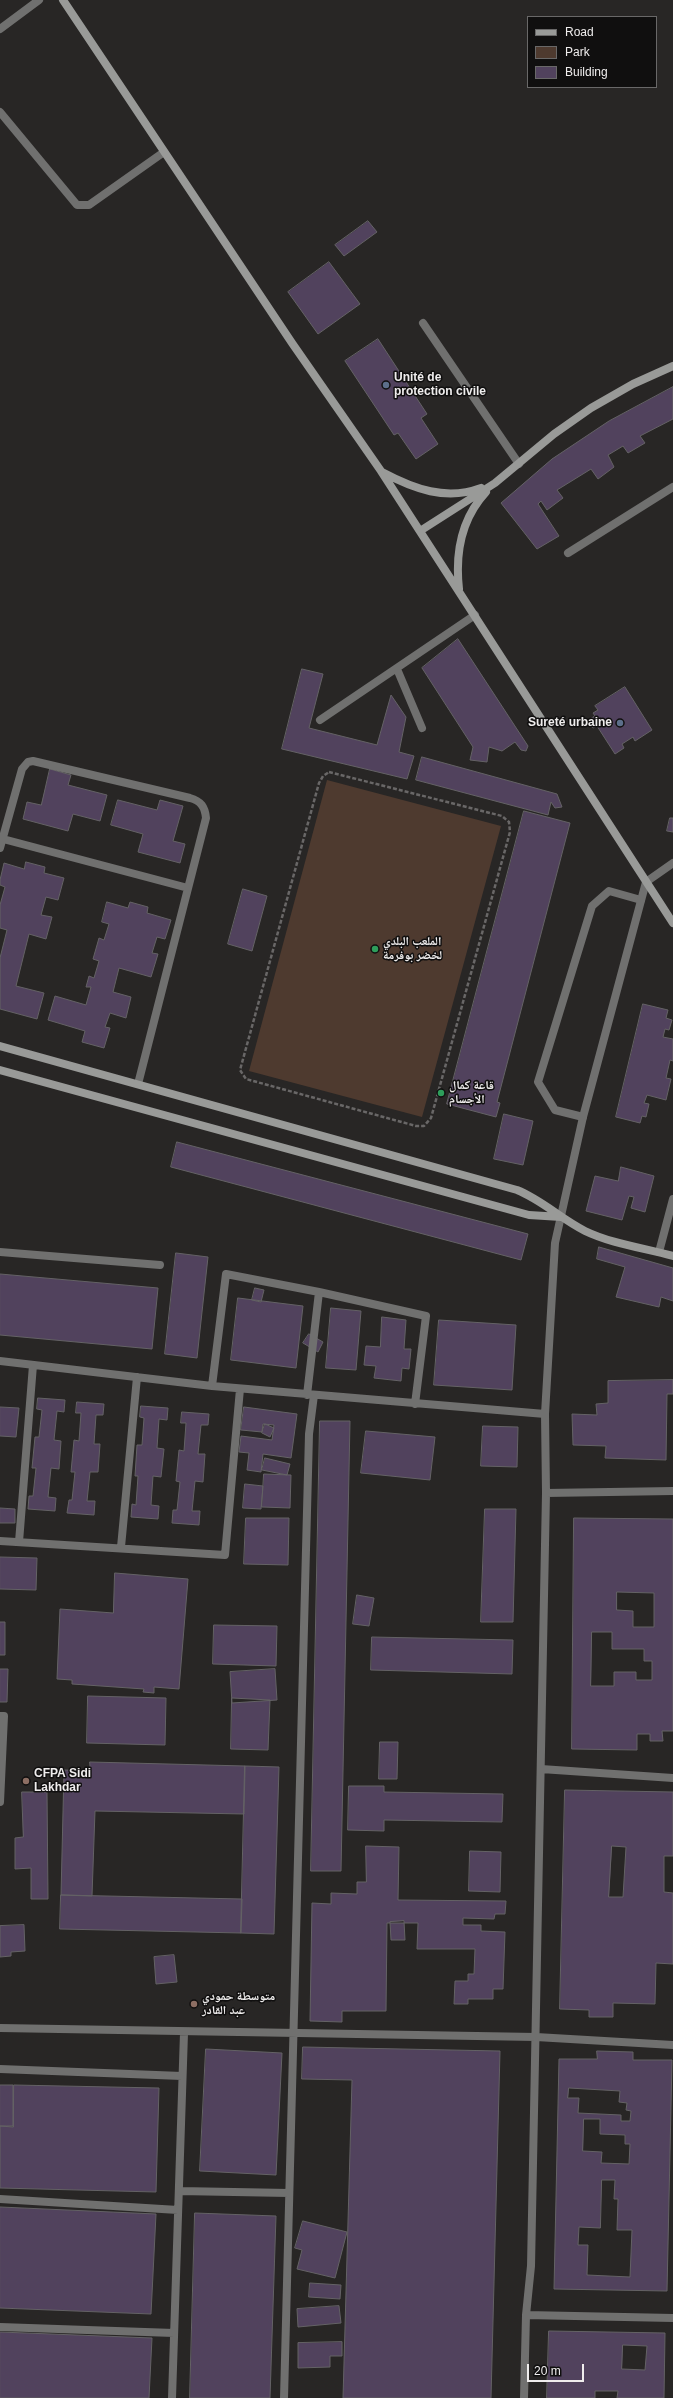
<!DOCTYPE html>
<html>
<head>
<meta charset="utf-8">
<style>
  body { margin:0 }
  #map { position:relative; width:673px; height:2398px; overflow:hidden; background:#282625; font-family:Helvetica,sans-serif }
  canvas { display:block }
  .legend { position:absolute; left:527px; top:16px; width:130px; height:72px; box-sizing:border-box; background:#100f0f; border:1px solid #696868; margin:0; padding:5px 7px; list-style:none; font-size:12px; color:#efeded }
  .legend li { display:flex; align-items:center; gap:8px; height:20px }
  .legend b { width:20px; border:1px solid #696868 }
  .scale { position:absolute; left:527px; top:2364px; width:57px; height:18px; box-sizing:border-box; border:2px solid #efeded; border-top:0; padding-left:5px; font-size:12px; line-height:14px; white-space:nowrap; color:#efeded; -webkit-text-stroke:3px #100f0f; paint-order:stroke }
</style>
</head>
<body>
<div id="map">
<canvas width="673" height="2398"></canvas>
<ul class="legend">
<li><b style="height:5px;background:#999a98"></b>Road</li>
<li><b style="height:11px;background:#4e3a2f"></b>Park</li>
<li><b style="height:11px;background:#51425d"></b>Building</li>
</ul>
<div class="scale">20 m</div>
</div>
<script>
const ctx = document.querySelector('canvas').getContext('2d');
ctx.lineJoin = 'round';
function fillPath(path, color) {
  ctx.fillStyle = color;
  ctx.fill(path, 'evenodd');
}
function trace(path, color, width, dash) {
  ctx.strokeStyle = color;
  ctx.lineWidth = width;
  ctx.lineCap = dash ? 'butt' : 'round';
  ctx.setLineDash(dash || []);
  ctx.stroke(path);
}
function write(font, color, halo, rows, align = 'center') {
  ctx.font = font + ' Helvetica,"Noto Naskh Arabic",sans-serif';
  ctx.lineWidth = 3;
  ctx.setLineDash([]);
  ctx.textBaseline = 'middle';
  ctx.strokeStyle = halo;
  ctx.fillStyle = color;
  for (const [text, x, y, turn = 0] of rows) {
    ctx.save();
    ctx.translate(x, y);
    ctx.rotate((+turn || 0) * Math.PI / 180);
    ctx.textAlign = isNaN(turn) ? turn : align;
    if (halo) ctx.strokeText(text, 0, 0);
    ctx.fillText(text, 0, 0);
    ctx.restore();
  }
}
fillPath(new Path2D(`
  M327 780 501 826 422 1117 249 1071Z`), '#4e3a2f');
const building = new Path2D(`
  M368 221 377 232 344 256 335 245Z
  M329 262 360 304 318 334 288 292Z
  M378 339 427 414 421 418 438 444 416 459 398 433 394 435 345 361Z
  M673 387V419L640 436 645 443 628 453 623 446 608 455 614 467 598 479 591 469 557 490 563 498 547 510 541 501 538 504 559 536 537 549 501 503 552 459 609 421Z
  M458 639 528 746 526 751 521 750 515 742 502 751 489 747 487 762 470 760 473 747 422 668Z
  M302 669 323 674 309 728 377 745 391 695 406 717 399 752 414 756 407 779 282 749Z
  M625 687 652 730 635 741 633 737 622 744 624 748 615 754 597 726 593 728 588 720 595 716 593 713 598 710 595 706Z
  M422 757 557 794 562 807 555 808 551 802 548 815 416 780Z
  M50 769 71 775 68 785 107 795 100 821 73 814 68 831 23 819 27 802 41 805Z
  M118 800 157 810 160 800 183 806 173 841 185 844 180 863 138 852 143 834 111 825Z
  M524 811 570 823 497 1102 500 1103 496 1117 447 1104Z
  M670 818H673V832L667 831Z
  M26 862 45 867 44 873 64 878 58 900 46 897 41 915 52 917 46 939 29 934 16 986 44 993 37 1019 0 1009V958L7 930 0 928V905L5 887 0 885V880L4 863 24 869Z
  M243 889 267 896 252 951 228 944Z
  M107 902 128 908 130 902 148 907 147 913 171 920 165 939 157 937 152 953 158 954 151 977 119 968 113 992 131 997 126 1018 110 1013 105 1027 110 1028 104 1048 82 1042 85 1031 48 1020 55 996 86 1005 91 987H86L89 976 94 978 99 961 93 959 99 938 104 940 109 924 102 922Z
  M643 1004 668 1010 666 1018 672 1020 669 1030 665 1029 663 1037 673 1039V1061L670 1060 666 1078 671 1079 666 1100 647 1095 644 1103 649 1104 646 1117 642 1116 640 1123 616 1117Z
  M504 1114 533 1121 523 1165 494 1159Z
  M177 1142 528 1234 521 1260 171 1167Z
  M621 1167 654 1176 645 1212 631 1208 634 1197 629 1196 622 1220 586 1211 595 1176 618 1181Z
  M599 1247 673 1268V1301L661 1297 659 1307 616 1297 625 1267 597 1259Z
  M176 1253 208 1257 197 1358 165 1354Z
  M0 1274 158 1288 152 1349 0 1335Z
  M255 1288 264 1290 261 1302 252 1300Z
  M238 1298 303 1306 296 1368 231 1360Z
  M331 1308 361 1311 356 1370 326 1368Z
  M382 1317 406 1320 404 1349H411L409 1369 402 1368 401 1381 374 1378 376 1366 364 1365 366 1346 380 1347Z
  M439 1320 516 1325 512 1390 434 1385Z
  M309 1334 323 1342 318 1352 303 1343Z
  M673 1380V1394H667L666 1460 605 1458 606 1446 573 1445 572 1414 597 1415 596 1404 608 1403V1381Z
  M38 1398 65 1400 64 1412 57 1411 54 1440 61 1441 59 1469 51 1468 48 1497 56 1498 55 1511 28 1509 29 1496H33L36 1468H32L35 1437H39L42 1410 37 1409Z
  M77 1402 104 1404 103 1415H96L94 1444H100L98 1472H90L87 1501H95L94 1515 67 1513 69 1500H72L75 1472H71L74 1440 79 1441 81 1413H76Z
  M141 1406 168 1408 167 1420 159 1419 157 1448 164 1449 161 1477 153 1476 151 1505 159 1506 158 1519 131 1517 132 1504 136 1505 138 1476H135L137 1445H142L144 1418 140 1417Z
  M0 1407 19 1408 16 1437 0 1436Z
  M244 1407 297 1414 291 1458 263 1454 261 1472 247 1470 249 1453 239 1452 241 1436 272 1440 274 1425 263 1424 262 1432 241 1430Z
  M182 1412 209 1414 208 1425H201L198 1454H205L203 1482 195 1481 192 1511H200L199 1525 172 1523 173 1510H177L180 1482 176 1481 179 1450 184 1451 186 1423H181Z
  M320 1421H350L341 1871H311Z
  M265 1424 274 1428 270 1437 262 1433Z
  M483 1426 518 1427 517 1467 481 1466Z
  M366 1431 435 1437 430 1480 361 1473Z
  M265 1458 290 1464 287 1475 262 1470Z
  M264 1474 291 1475 290 1508 262 1507Z
  M245 1484 263 1486 261 1509 243 1508Z
  M0 1508 15 1509V1523H0Z
  M485 1509H516L513 1622H481Z
  M246 1518H289L288 1565 244 1564Z
  M574 1518 673 1519V1731H662L663 1741H650V1734H637V1750L572 1749ZM617 1592 654 1593V1627H633V1611L617 1610ZM592 1632H612V1649H644V1661H652V1680H636V1672H614V1686H591Z
  M0 1557 37 1558 36 1590 0 1589Z
  M115 1573 188 1579 179 1689 154 1687V1693L143 1692 144 1689 72 1684V1680L57 1679 60 1609 113 1613Z
  M357 1595 374 1598 369 1626 353 1624Z
  M0 1622H5V1655H0Z
  M214 1625 277 1626 276 1666 213 1664Z
  M372 1637 513 1640 512 1674 371 1670Z
  M0 1669H8L7 1702H0Z
  M275 1669 277 1700 232 1703 230 1672Z
  M88 1696 166 1698 165 1745 87 1743Z
  M232 1698 270 1700 268 1750 231 1749Z
  M380 1742H398L397 1779H379Z
  M90 1762 245 1766 244 1814 95 1811 92 1896 61 1895 64 1770 90 1771Z
  M245 1766 279 1767 274 1934 241 1933Z
  M349 1786H384V1792L503 1794 502 1822 384 1820V1831L348 1830Z
  M565 1790 673 1792V1856H664V1892L673 1893V1964L656 1963 655 2004 613 2003V2017H589V2010L560 2009ZM612 1846 626 1847 623 1897H609Z
  M22 1792H47L48 1899H31V1868L15 1869V1838L23 1837Z
  M366 1846 399 1847 398 1900 506 1901 505 1914H495L494 1919 463 1918V1925H481V1931L505 1932 503 1989H493V1999H468V2004H454L455 1981H468V1974H474L475 1949H417L418 1923H387L386 2011H342V2022L310 2021 312 1903 331 1904V1893L357 1894V1882H366Z
  M470 1851 501 1852 500 1892 469 1891Z
  M61 1895 242 1899 241 1933 60 1929Z
  M404 1921 405 1940H391L390 1922Z
  M24 1925 25 1951 11 1952V1956L0 1957V1926Z
  M174 1955 177 1982 156 1984 154 1957Z
  M303 2047 500 2051 491 2398H343L352 2080 302 2079Z
  M206 2049 282 2053 276 2175 200 2171Z
  M597 2051 633 2052V2060H672L667 2291 554 2289 559 2059H597ZM569 2088 620 2091 619 2102 627 2103 626 2110 631 2111 630 2121H621V2115L578 2113 579 2098H568ZM584 2119H600V2134L625 2135V2144H630L629 2164 601 2163 602 2152 583 2151ZM602 2180H615L614 2199H618L617 2230H632L630 2277 587 2275 588 2245H578L579 2227 600 2228Z
  M0 2085H13V2126H0Z
  M14 2085 159 2088 156 2192 0 2188V2126L13 2127Z
  M0 2207 156 2214 151 2314 0 2308Z
  M195 2213 276 2216 270 2398H190Z
  M303 2221 347 2232 335 2278 297 2269 302 2250 295 2248Z
  M310 2283 341 2285 340 2299 309 2297Z
  M339 2306 341 2323 298 2327 297 2309Z
  M549 2331 665 2333 664 2398H617L618 2391H595V2398H547ZM623 2345 647 2346 645 2370 622 2369Z
  M0 2332 152 2338 149 2398H0Z
  M342 2342V2356H330V2367L298 2368V2343Z`);
fillPath(building, '#51425d');
trace(building, '#646265', 1);
trace(new Path2D(`
  M329 772 502 816 509 822 510 832 431 1118 424 1126H416L246 1079 240 1070 319 783 323 776Z`), '#696767', 2.5, [4, 2]);
trace(new Path2D(`
  M0 29 39 0
  M0 112 77 205H89L164 152
  M423 323 519 464
  M568 553 673 487
  M397 669 422 728
  M320 720 475 615
  M583 1117 555 1110 538 1082 592 906 609 891 641 900
  M659 1252 673 1199`), '#70706f', 8);
trace(new Path2D(`
  M3 839 188 888
  M0 848 22 769 28 762 33 761 190 798C201 801 205 807 206 818L138 1084
  M0 1252 160 1265
  M319 1292 426 1316 415 1404
  M0 1361 212 1386 545 1414
  M212 1386 226 1274 319 1292 307 1395
  M546 1493 673 1491
  M0 1541 225 1555 240 1389
  M19 1542 33 1365
  M121 1547 137 1377
  M0 1716H4L0 1802
  M541 1769 673 1778
  M0 2028 536 2037 673 2045
  M0 2069 182 2076
  M179 2191 289 2193
  M0 2199 178 2210
  M526 2315 673 2318
  M0 2327 174 2333
  M172 2398 184 2033
  M284 2398 309 1434 314 1395
  M524 2398 526 2315 531 2266 546 1493 545 1414 555 1243 583 1117 646 882 673 863`), '#70706f', 8);
trace(new Path2D(`
  M63 0 292 343 381 471 673 923
  M382 472C414 489 446 501 481 488
  M420 531 495 483 554 434 591 408 633 384 673 366
  M459 589C455 553 461 519 486 492
  M0 1046 517 1190C542 1200 561 1219 585 1231 612 1244 644 1248 673 1256
  M0 1070 529 1215 561 1217`), '#999a98', 8);
for (const [x, y, r, color] of [
  [386,385,4,"#5c6f8a"],
  [620,723,4,"#5c6f8a"],
  [375,949,4,"#2e9e5b"],
  [441,1093,4,"#2e9e5b"],
  [26,1781,4,"#8d6e63"],
  [194,2004,4,"#8d6e63"]
]) {
  const dot = new Path2D();
  dot.arc(x, y, r, 0, 2 * Math.PI);
  ctx.fillStyle = color;
  ctx.fill(dot);
  trace(dot, '#100f0f', 1.5);
}
write('bold 12px', '#efeded', '#100f0f', [
  ["Unité de",394,378],
  ["protection civile",394,392],
  ["Sureté urbaine",612,723,"right"],
  ["الملعب البلدي",383,942],
  ["لخضر بوفرمة",383,956],
  ["قاعة كمال",449,1086],
  ["الأجسام",449,1100],
  ["CFPA Sidi",34,1774],
  ["Lakhdar",34,1788],
  ["متوسطة حمودي",202,1997],
  ["عبد القادر",202,2011]
], 'left');
</script>
</body>
</html>
